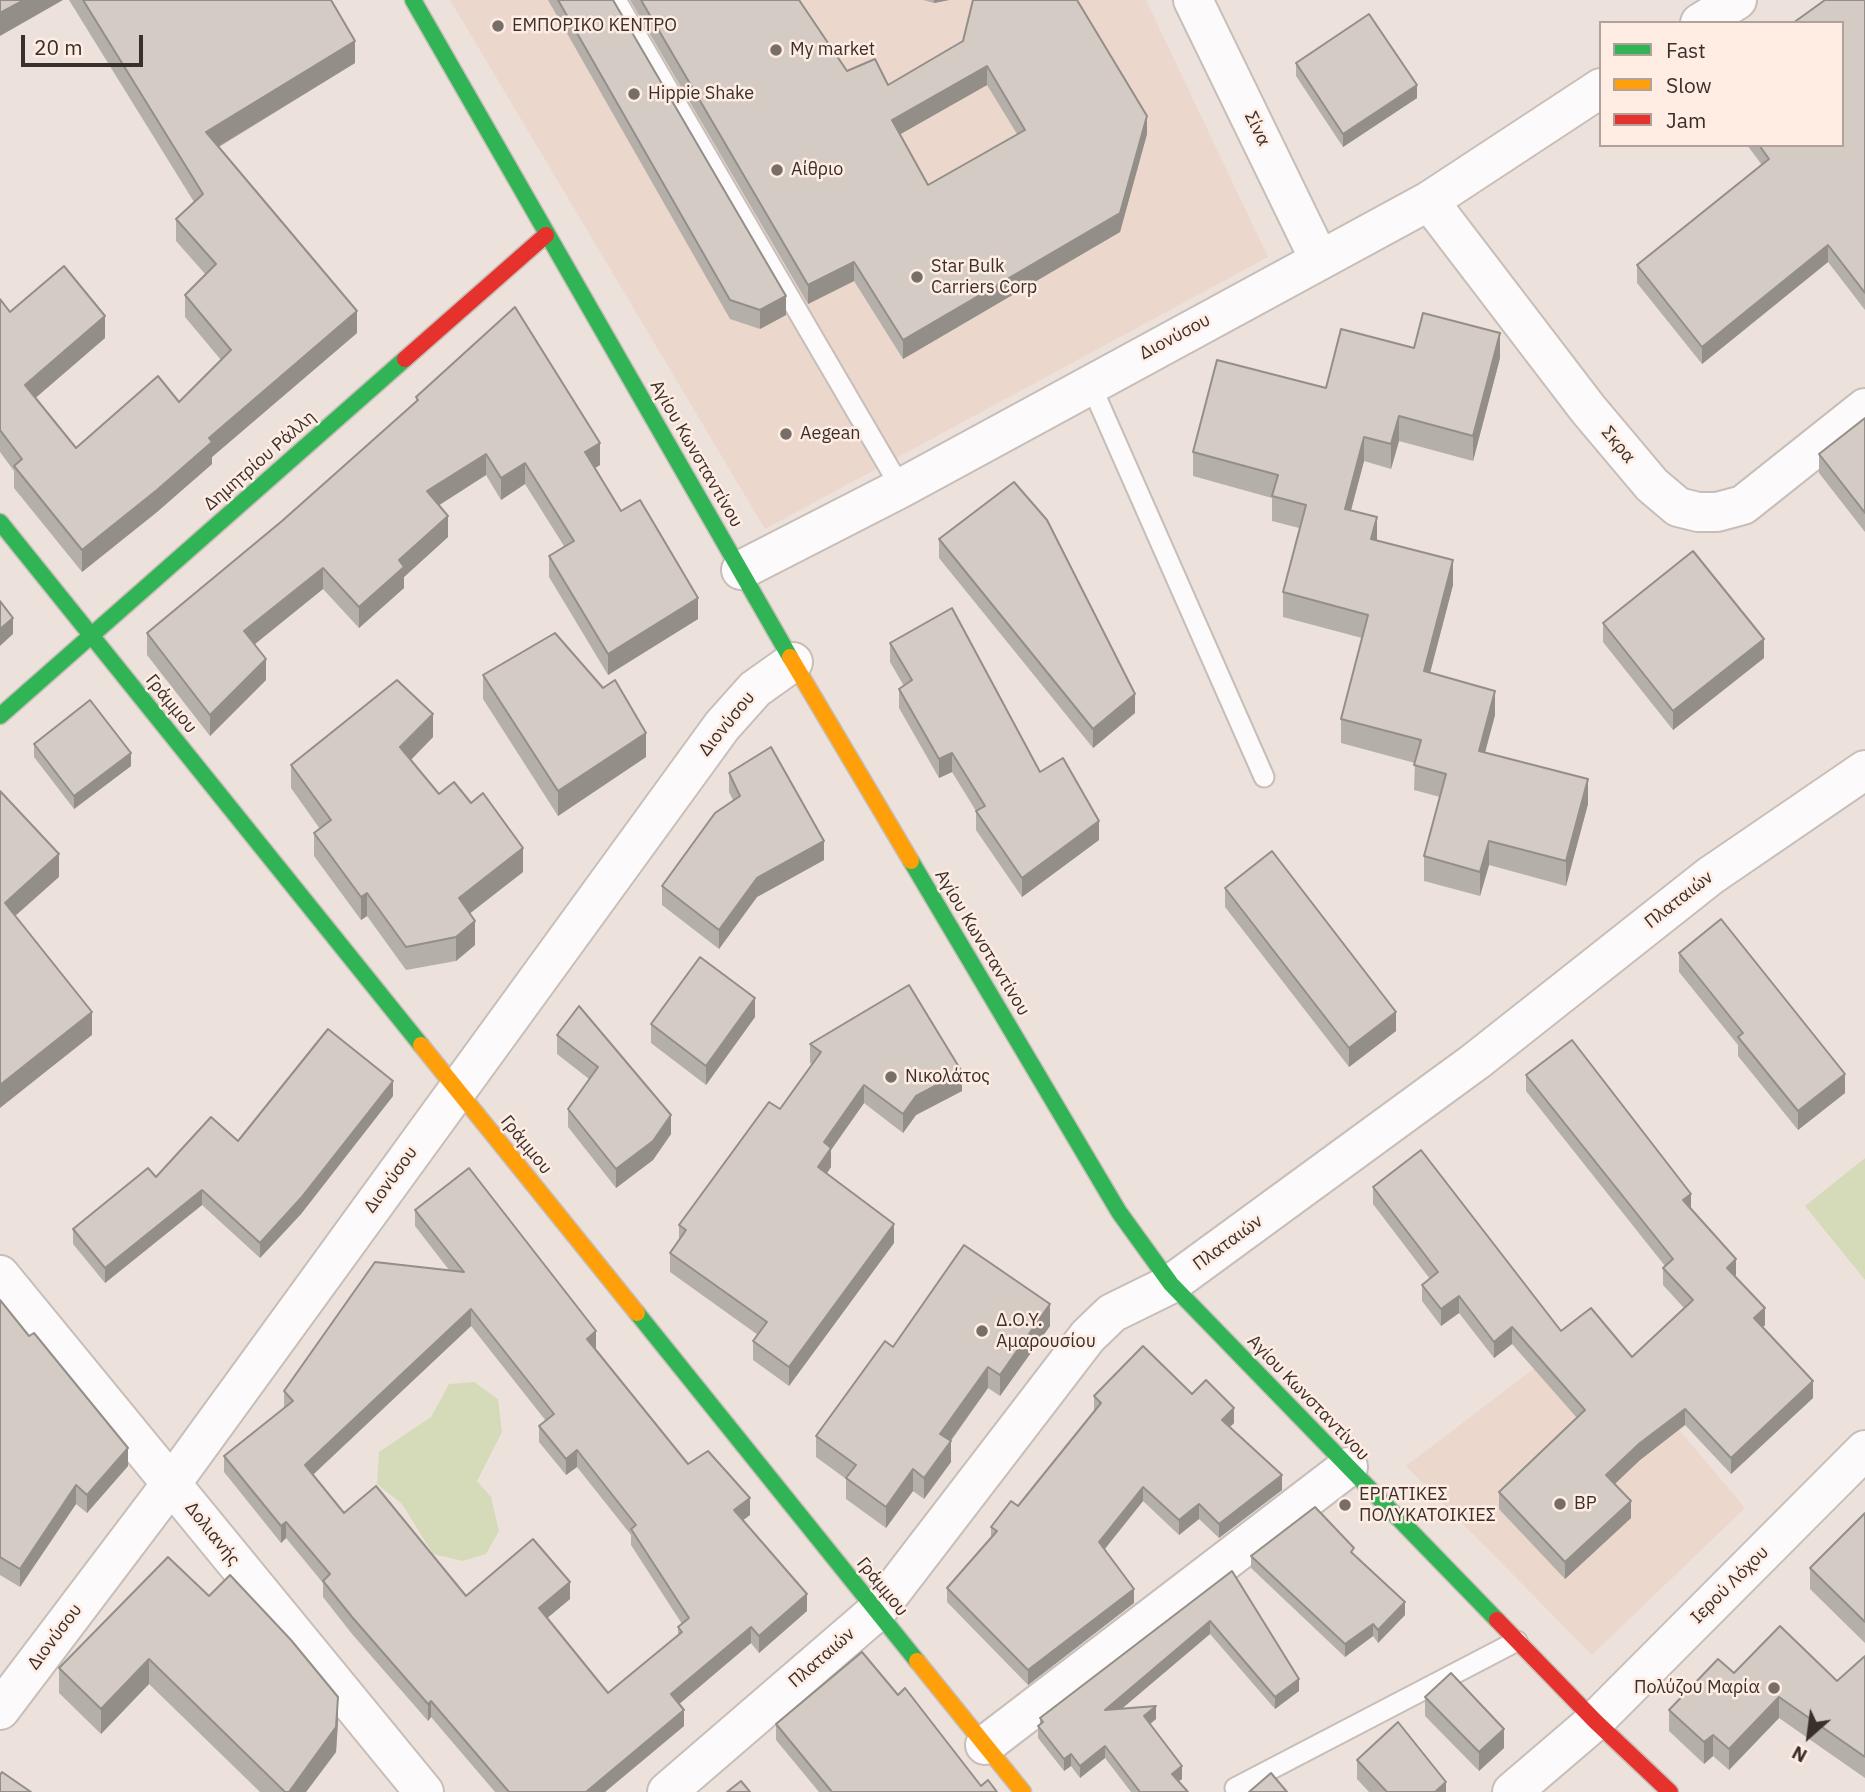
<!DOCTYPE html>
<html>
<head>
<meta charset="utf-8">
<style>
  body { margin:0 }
  #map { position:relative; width:1865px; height:1792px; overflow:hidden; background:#ede1db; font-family:"IBM Plex Sans",sans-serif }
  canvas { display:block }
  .legend { position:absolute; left:1599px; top:21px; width:245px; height:126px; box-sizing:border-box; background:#ffece3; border:2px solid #b0a19a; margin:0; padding:9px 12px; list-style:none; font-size:21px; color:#39302c }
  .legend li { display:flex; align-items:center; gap:14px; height:35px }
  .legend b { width:35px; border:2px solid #b0a19a }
  .north { position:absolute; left:1774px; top:1701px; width:70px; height:70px; -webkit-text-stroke:5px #ffece3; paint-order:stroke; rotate:208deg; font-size:19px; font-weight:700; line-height:28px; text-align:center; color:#39302c }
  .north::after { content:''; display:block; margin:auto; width:24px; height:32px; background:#39302c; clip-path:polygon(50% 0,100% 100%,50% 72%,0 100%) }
  .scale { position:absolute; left:21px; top:35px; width:122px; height:32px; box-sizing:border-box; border:4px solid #39302c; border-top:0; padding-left:9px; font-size:21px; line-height:24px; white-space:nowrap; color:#39302c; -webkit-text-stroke:5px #ffece3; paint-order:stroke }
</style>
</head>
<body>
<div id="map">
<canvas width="1865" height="1792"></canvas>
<ul class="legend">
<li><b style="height:9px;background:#30b455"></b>Fast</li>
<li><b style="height:9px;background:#ff9f0a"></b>Slow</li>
<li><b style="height:9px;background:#e5322d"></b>Jam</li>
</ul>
<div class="north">N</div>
<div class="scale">20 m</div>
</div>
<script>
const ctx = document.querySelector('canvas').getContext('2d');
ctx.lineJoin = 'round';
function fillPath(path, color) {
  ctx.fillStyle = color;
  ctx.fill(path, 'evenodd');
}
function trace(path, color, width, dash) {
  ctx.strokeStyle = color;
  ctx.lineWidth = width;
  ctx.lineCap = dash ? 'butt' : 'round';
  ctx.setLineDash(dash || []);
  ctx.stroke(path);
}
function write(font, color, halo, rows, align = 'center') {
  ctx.font = font + ' "IBM Plex Sans",sans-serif';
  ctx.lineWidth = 5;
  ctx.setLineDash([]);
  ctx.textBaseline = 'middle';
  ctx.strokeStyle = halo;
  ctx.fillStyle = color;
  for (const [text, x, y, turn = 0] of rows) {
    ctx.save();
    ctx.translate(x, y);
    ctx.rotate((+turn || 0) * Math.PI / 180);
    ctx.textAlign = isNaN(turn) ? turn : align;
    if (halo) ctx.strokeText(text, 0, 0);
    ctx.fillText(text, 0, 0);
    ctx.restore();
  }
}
fillPath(new Path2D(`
  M450 0H1146L1268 257 765 529Z
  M1591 1325 1745 1508 1592 1655 1406 1466Z`), '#ecd7cc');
fillPath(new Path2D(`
  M1865 1158V1280L1805 1206Z
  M474 1382 498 1399 502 1432 477 1481 491 1497 499 1531 486 1554 463 1561 433 1554 402 1504 377 1484 379 1452 431 1417 449 1384Z`), '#d5dbb9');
const lane = new Path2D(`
  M616 0 901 488
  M1090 383 1264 777
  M1235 1788 1517 1641`);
const street = new Path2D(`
  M1193 0 1319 259
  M1700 23 1737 0
  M1429 201 1588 409 1652 485 1678 507 1698 512H1717L1743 505 1865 408
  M741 570 901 488 1429 201 1601 88
  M0 1275 424 1792
  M0 1710 171 1484 722 726 755 689 793 662
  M985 1745 1348 1467
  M667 1792 877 1611 1088 1336 1112 1313 1171 1284 1476 1061 1710 876 1865 770
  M1512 1792 1595 1721 1865 1450`);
const fast = new Path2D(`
  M413 0 790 657
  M0 522 421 1045
  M0 716 405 359
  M911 861 1119 1212 1171 1284 1497 1620
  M637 1313 917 1661`);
const slow = new Path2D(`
  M790 657 911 861
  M421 1045 637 1313
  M917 1661 1023 1792`);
const jam = new Path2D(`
  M405 359 546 235
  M1497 1620 1595 1721 1670 1792`);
trace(lane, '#c7beb9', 23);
trace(street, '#c7beb9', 42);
trace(fast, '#c7beb9', 19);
trace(slow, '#c7beb9', 19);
trace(jam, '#c7beb9', 19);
trace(lane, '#fcfafa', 19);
trace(street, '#fcfafa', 38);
trace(fast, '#30b455', 16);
trace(slow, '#ff9f0a', 16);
trace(jam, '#e5322d', 16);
fillPath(new Path2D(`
  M69 0H331L355 63 219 147 357 333 212 457V464L157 512 82 572 14 488V471L0 452V299L10 312 105 338 35 398 76 448 179 402 221 360 185 317V295L206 275 176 241V219L194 202Z
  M548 0H613L786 315 760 329 730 319Z
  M630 0H799L847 71 888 85 963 41 1147 134 1120 232 903 359 854 281 808 304ZM987 85 1017 134 928 185 900 134Z
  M923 0H949L934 3Z
  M1865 0V310L1828 262 1702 364 1637 283V265L1762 165 1747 145H1842Z
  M1296 63 1417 98 1343 147 1296 76Z
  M1414 348 1500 358 1473 461 1399 441 1391 469 1364 461 1351 510 1377 540 1453 585 1430 673 1495 715 1485 752 1588 804 1566 886 1489 865 1480 896 1424 881V856L1440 797 1414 790 1415 763 1341 743V719L1362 638 1283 617V592L1299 528 1272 521V498L1193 476V452Z
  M416 397 600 465 595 468 621 511 698 619 608 675 549 577V556L564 546 525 484 501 500 486 475 439 505 448 537 404 577V588L359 628 323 589 254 644 266 680 210 736 147 655V633L282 521 416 402Z
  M1865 418V532L1819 473V454Z
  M939 539 1135 713 1093 748 939 558Z
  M1603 623 1764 658 1673 730 1603 642Z
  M890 643 1040 772 1099 840 1022 897 976 830V811L952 772 939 778 899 708V689L904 686 890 662Z
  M483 675 646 757 558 816 483 699Z
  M433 737 411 760 439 794 523 872 469 913 475 945 456 961 406 970 367 916 361 920 314 856V833L320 829 291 788V765Z
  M34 744 131 766 74 809 34 757Z
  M729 773 824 860 757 897 719 949 662 905V886L733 800 729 792Z
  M1225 888 1396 1031 1349 1067 1225 907Z
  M1679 953 1845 1093 1798 1130 1738 1056V1045L1679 972Z
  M579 1006 671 1134 653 1160 616 1188 568 1127V1109L589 1079 557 1054V1035Z
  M755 1017 706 1085 651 1043V1024Z
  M810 1044 962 1091 916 1115 903 1133 864 1103 831 1150V1167L827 1173 894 1243 789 1386 753 1360V1341L758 1335 670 1272V1253L679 1241V1225L780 1109 812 1064 810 1063Z
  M1526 1075 1691 1209 1736 1275 1735 1276 1765 1325 1763 1327 1813 1398 1731 1474 1685 1425 1640 1460 1615 1484 1631 1518 1565 1579 1499 1509V1492L1577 1418 1512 1344 1494 1358 1459 1313 1441 1326 1422 1301V1285L1430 1279 1373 1204V1187L1561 1331 1632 1357 1684 1308 1663 1285V1268L1665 1266 1526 1091Z
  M393 1096 301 1214 260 1258 202 1205 105 1283 73 1244V1229L156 1177 238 1141Z
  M415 1210 596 1348 595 1349 688 1464 750 1515 743 1520 807 1611 759 1653 751 1643 679 1704 684 1726 605 1792H495L431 1717 428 1721 352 1634 323 1597V1583L286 1538 281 1543 224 1472V1456L284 1408V1391L449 1270 415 1226ZM471 1326 546 1421 539 1426V1442L566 1475 577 1467 631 1535V1545L682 1624 678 1627V1635L608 1693 547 1618 570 1599 466 1596 344 1513 313 1475Z
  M0 1300 128 1466 87 1513 76 1504 20 1587 0 1575Z
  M1050 1326 1000 1396 988 1388 951 1441V1462L924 1499 913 1491 886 1528 846 1499V1479L816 1457V1436L893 1347Z
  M1192 1394 1234 1423 1229 1427 1282 1490 1219 1538 1199 1519 1179 1535 1143 1501 1105 1549 1134 1603 1028 1685 947 1602V1588L991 1537V1527L1018 1506 1094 1411V1396Z
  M1865 1513V1643L1810 1589V1568Z
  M1354 1555 1405 1615 1378 1643 1373 1636 1345 1657 1251 1568V1556Z
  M168 1557 338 1722 336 1752 306 1792H260L149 1684 101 1734 59 1693V1668Z
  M1232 1571 1299 1691 1275 1709 1210 1634 1121 1709 1156 1719 1150 1724 1182 1779 1178 1781 1188 1792H1131L1105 1758 1080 1778 1071 1766 1064 1771 1038 1738V1726L1040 1725V1718Z
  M1865 1656V1778L1779 1718 1729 1770 1713 1756 1704 1764 1669 1731V1710L1734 1673 1837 1681Z
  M898 1695 981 1786 997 1792H819L776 1740V1724Z
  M1425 1697 1504 1748 1479 1771 1425 1716Z
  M1357 1760 1446 1792H1369L1357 1779Z`), '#b5afa9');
fillPath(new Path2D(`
  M24 0H63L0 36V13Z
  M934 0H949L934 3Z
  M355 41V63L206 154V132Z
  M987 66V85L892 139V120Z
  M1417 85V98L1343 147V134Z
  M1147 116V134L1120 232 903 359V340Z
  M1828 245V262L1702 364V347Z
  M854 262V281L808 304V285Z
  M786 296V315L760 329V310Z
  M357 311V333L212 457V464L157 512 82 572V550L209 438Z
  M105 316V338L25 407V385Z
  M1500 333V358L1473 461V436Z
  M1399 416V441L1391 469V444Z
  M1364 437V461L1345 533V509Z
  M600 443V465L585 474V452Z
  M486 454V475L427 513V491Z
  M525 463V484L501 500V478Z
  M448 516V537L404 577V588L359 628V607L399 560Z
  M1377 517V541L1371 539Z
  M1453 560V585L1424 696V671Z
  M323 568V589L244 653V631Z
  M698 598V619L608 675V654Z
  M13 618V634L0 646V629Z
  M1764 639V658L1673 730V711Z
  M266 659V680L210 736V715Z
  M1495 691V715L1479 775V751Z
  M1135 694V713L1093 748V729Z
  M433 714V737L400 771V747Z
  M646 733V757L558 816V791Z
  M131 753V766L74 809V796Z
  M952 753V772L939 778V759Z
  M1588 779V804L1566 886V861Z
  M1099 821V840L1022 897V878Z
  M824 841V860L757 897 719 949V930L757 878Z
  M1489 841V865L1480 896V872Z
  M523 848V872L459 922V898Z
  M59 854V877L5 925V903Z
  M367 893V916L361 920V897Z
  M475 921V945L456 961V937Z
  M755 998V1017L706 1085V1066Z
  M92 1012V1035L0 1108V1085Z
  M1396 1012V1031L1349 1067V1048Z
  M962 1072V1091L916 1115 903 1133V1114L916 1096Z
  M1845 1074V1093L1798 1130V1111Z
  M393 1081V1096L301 1214 260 1258V1243Z
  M864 1085V1103L831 1150V1167L818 1186V1167L824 1142Z
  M671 1115V1134L653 1160 616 1188V1169Z
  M202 1190V1205L105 1283V1268Z
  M1691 1194V1211L1683 1200Z
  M894 1224V1243L789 1386V1367Z
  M1736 1259V1275L1727 1285V1268Z
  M1459 1296V1313L1441 1326V1309Z
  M1050 1304V1326L1000 1396V1375Z
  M1765 1308V1325L1754 1335V1318Z
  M471 1309V1326L305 1482V1465Z
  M1512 1327V1344L1494 1358V1342Z
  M596 1331V1348L587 1355V1339Z
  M988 1367V1388L940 1455V1434Z
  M1813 1381V1398L1731 1474V1458Z
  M1234 1408V1423L1222 1435V1420Z
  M1685 1409V1425L1640 1460 1606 1492V1475L1640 1443Z
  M951 1441V1462L924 1499V1478Z
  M128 1448V1466L87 1513V1495Z
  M577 1450V1467L566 1475V1459Z
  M913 1469V1491L886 1528V1507Z
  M1282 1475V1490L1219 1538V1524Z
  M76 1485V1504L20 1587V1569Z
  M1143 1487V1501L1099 1556V1542Z
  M750 1498V1515L734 1527V1510Z
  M1631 1501V1518L1565 1579V1562Z
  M1199 1504V1519L1179 1535V1520Z
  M286 1522V1538L281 1543V1526Z
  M570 1582V1599L539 1625V1608Z
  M1134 1589V1603L1028 1685V1670Z
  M807 1594V1611L759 1653V1636Z
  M1405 1602V1615L1378 1643V1630Z
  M1210 1621V1634L1105 1723V1710Z
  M1373 1624V1636L1345 1657V1644Z
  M751 1627V1643L671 1711V1694Z
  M149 1659V1684L101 1734V1709Z
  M1299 1679V1691L1275 1709V1697Z
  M338 1697V1722L336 1752 306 1792H289Z
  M1779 1697V1718L1729 1770V1749Z
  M431 1701V1717L428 1721V1704Z
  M1156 1706V1719L1144 1729V1716Z
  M684 1710V1726L605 1792H586Z
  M1504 1729V1748L1479 1771V1752Z
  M1713 1735V1756L1704 1764V1742Z
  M1105 1746V1758L1080 1778V1766Z
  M1071 1754V1766L1064 1771V1759Z
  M1182 1766V1779L1172 1786V1774Z
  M1446 1782V1792H1435Z`), '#948e89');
const building = new Path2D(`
  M0 0H24L0 13Z
  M83 0H331L355 41 206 132 357 311 209 438 212 442 157 490 82 550 14 466 22 459 0 430V299L10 312 64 266 105 316 25 385 76 448 158 376 179 402 231 350 185 295 216 264 176 219 203 194Z
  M558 0H613L786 296 760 310 730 300Z
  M641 0H799L847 71 875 59 888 85 963 41 973 0H1077L1147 116 1120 213 903 340 854 262 808 285ZM987 66 1025 130 928 185 892 120Z
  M1825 0H1865V293L1828 245 1702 347 1637 265 1769 159 1759 145H1842V23H1793Z
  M1369 14 1417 85 1343 134 1296 63Z
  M515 307 600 443 585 452 621 511 640 500 698 598 608 654 549 556 574 541 525 463 501 478 486 454 427 491 448 516 399 560 404 567 359 607 323 568 244 631 266 659 210 715 147 633 282 521 418 400 416 397Z
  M1423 313 1500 333 1473 436 1399 416 1391 444 1364 437 1345 509 1377 517 1371 539 1453 560 1424 671 1495 691 1479 751 1588 779 1566 861 1489 841 1480 872 1424 856 1446 774 1414 765 1421 740 1341 719 1368 615 1283 592 1306 505 1272 496 1278 475 1193 452 1217 360 1326 388 1341 329 1414 348Z
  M1865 418V513L1819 454Z
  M1014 482 1047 520 1135 694 1093 729 939 539Z
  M1693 551 1764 639 1673 711 1603 623Z
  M0 601 13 618 0 629Z
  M952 608 1040 772 1063 758 1099 821 1022 878 976 811 985 806 952 753 939 759 899 689 912 680 890 643Z
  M555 633 603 688 615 680 646 733 558 791 483 675Z
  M397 680 433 714 400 747 439 794 454 782 471 803 483 793 523 848 459 898 475 921 456 937 406 947 367 893 361 897 314 833 331 820 291 765Z
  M90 700 131 753 74 796 34 744Z
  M771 747 824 841 757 878 719 930 662 886 715 813 740 796 729 773Z
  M0 791 59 854 5 903 92 1012 0 1085Z
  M1272 851 1396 1012 1349 1048 1225 888Z
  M1721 919 1845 1074 1798 1111 1738 1037 1743 1033 1679 953Z
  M700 957 755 998 706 1066 651 1024Z
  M909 985 962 1072 916 1096 903 1114 864 1085 824 1142 831 1148 818 1167 894 1224 789 1367 753 1341 767 1322 670 1253 686 1230 679 1225 769 1102 780 1109 821 1052 810 1044Z
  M579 1006 671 1115 653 1141 616 1169 568 1109 598 1067 557 1035Z
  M328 1029 393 1081 301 1198 260 1243 202 1190 105 1268 73 1229 148 1168 156 1177 211 1117 238 1141Z
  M1572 1040 1691 1194 1683 1200 1736 1259 1727 1268 1765 1308 1754 1318 1813 1381 1731 1458 1685 1409 1640 1443 1606 1475 1631 1501 1565 1562 1499 1492 1585 1410 1512 1327 1494 1342 1459 1296 1441 1309 1422 1285 1438 1272 1373 1187 1421 1150 1561 1331 1591 1308 1632 1357 1693 1300 1663 1268 1673 1259 1526 1075Z
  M469 1168 596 1331 587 1339 688 1464 708 1451 750 1498 734 1510 807 1594 759 1636 751 1627 671 1694 684 1710 586 1792H509L431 1701 428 1704 352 1617 323 1581 330 1574 286 1522 281 1526 224 1456 293 1401 284 1391 375 1262 464 1272 415 1210ZM471 1309 554 1414 539 1426 566 1459 577 1450 636 1525 631 1529 689 1618 678 1627 682 1632 608 1693 539 1608 570 1582 533 1539 466 1596 376 1486 344 1513 305 1465Z
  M964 1245 1050 1304 1000 1375 988 1367 940 1434 951 1441 924 1478 913 1469 886 1507 846 1478 856 1465 816 1436 885 1341 893 1347Z
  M0 1300 29 1336 34 1333 128 1448 87 1495 76 1485 20 1569 0 1557Z
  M1143 1346 1192 1394 1206 1380 1234 1408 1222 1420 1282 1475 1219 1524 1199 1504 1179 1520 1143 1487 1099 1542 1134 1589 1028 1670 947 1588 997 1531 991 1527 1011 1501 1018 1506 1101 1403 1094 1396Z
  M1315 1507 1354 1548 1351 1552 1405 1602 1378 1630 1373 1624 1345 1644 1251 1556Z
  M1865 1513V1622L1810 1568Z
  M168 1557 209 1596 230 1575 291 1640 338 1697 336 1727 289 1792H285L149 1659 101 1709 59 1668Z
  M1232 1571 1299 1679 1275 1697 1210 1621 1105 1710 1156 1706 1144 1716 1182 1766 1172 1774 1188 1792H1140L1105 1746 1080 1766 1071 1754 1064 1759 1038 1726 1043 1722 1040 1718Z
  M1780 1626 1837 1681 1865 1656V1757L1779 1697 1729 1749 1713 1735 1704 1742 1669 1710 1718 1659 1734 1673Z
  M862 1652 898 1695 905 1688 981 1786 988 1780 997 1792H832L776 1724Z
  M1451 1673 1504 1729 1479 1752 1425 1697Z
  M1398 1722 1446 1782 1435 1792H1387L1357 1760Z
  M2 1772 31 1792H0V1775Z
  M1271 1773 1287 1792H1249Z
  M741 1781 750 1792H727Z`);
fillPath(building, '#d3cbc4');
trace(building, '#948e89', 2);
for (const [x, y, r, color] of [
  [498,26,7,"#786e69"],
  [776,50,7,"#786e69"],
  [634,94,7,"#786e69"],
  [777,170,7,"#786e69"],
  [917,277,7,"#786e69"],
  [786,434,7,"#786e69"],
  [891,1077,7,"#786e69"],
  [982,1331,7,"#786e69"],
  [1560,1504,7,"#786e69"],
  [1345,1505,7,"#786e69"],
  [1774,1688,7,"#786e69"]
]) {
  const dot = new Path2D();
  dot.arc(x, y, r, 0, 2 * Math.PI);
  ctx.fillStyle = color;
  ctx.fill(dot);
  trace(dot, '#ffece3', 2.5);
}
write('18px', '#39302c', '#ffece3', [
  ["ΕΜΠΟΡΙΚΟ ΚΕΝΤΡΟ",512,26],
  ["My market",790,50],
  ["Hippie Shake",648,94],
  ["Αίθριο",791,170],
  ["Star Bulk",931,267],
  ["Carriers Corp",931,288],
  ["Aegean",800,434],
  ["Νικολάτος",905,1077],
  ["Δ.Ο.Υ.",996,1321],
  ["Αμαρουσίου",996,1342],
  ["ΕΡΓΑΤΙΚΕΣ",1359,1495],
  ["ΠΟΛΥΚΑΤΟΙΚΙΕΣ",1359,1516],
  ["BP",1574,1504],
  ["Πολύζου Μαρία",1760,1688,"right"]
], 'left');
write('18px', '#39302c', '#ffece3', [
  ["Σίνα",1257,129,64],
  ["Διονύσου",1175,337,-28],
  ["Σκρα",1618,445,50],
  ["Αγίου Κωνσταντίνου",696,454,60],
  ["Δημητρίου Ράλλη",260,461,-41],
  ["Γράμμου",171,704,51],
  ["Διονύσου",727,724,-51],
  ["Πλαταιών",1679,900,-38],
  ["Αγίου Κωνσταντίνου",982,943,59],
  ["Γράμμου",526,1145,51],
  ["Διονύσου",391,1180,-54],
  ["Πλαταιών",1228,1243,-36],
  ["Αγίου Κωνσταντίνου",1308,1398,46],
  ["Δολιανής",212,1534,51],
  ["Ιερού Λόχου",1730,1585,-45],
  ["Γράμμου",882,1587,51],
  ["Διονύσου",55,1637,-53],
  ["Πλαταιών",822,1658,-41]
]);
</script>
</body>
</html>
